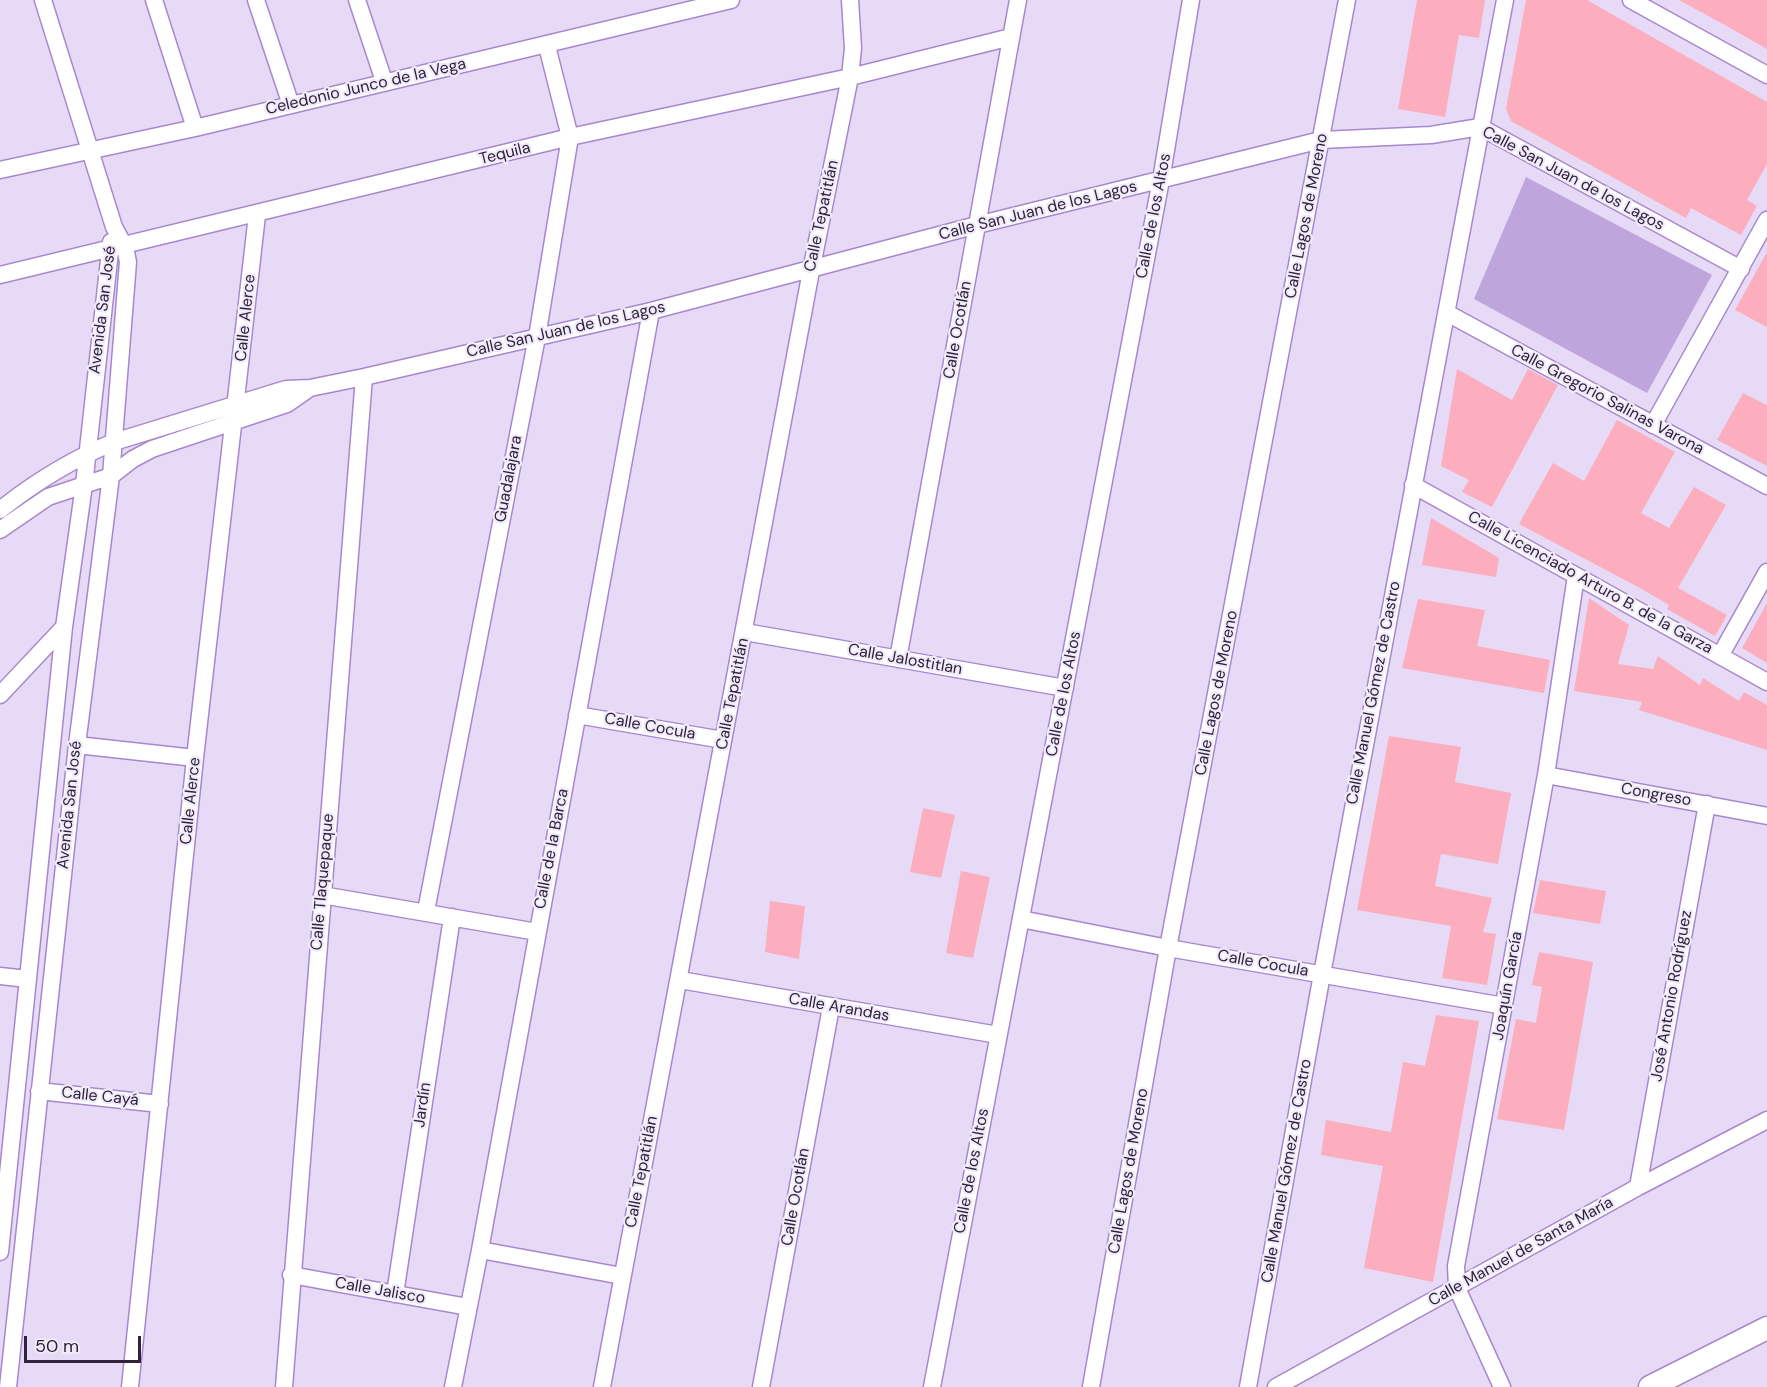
<!DOCTYPE html>
<html>
<head>
<meta charset="utf-8">
<style>
  body { margin:0 }
  #map { position:relative; width:1767px; height:1387px; overflow:hidden; background:#e7daf7; font-family:"DM Sans",sans-serif }
  canvas { display:block }
  .scale { position:absolute; left:24px; top:1336px; width:117px; height:27px; box-sizing:border-box; border:3px solid #2f223d; border-top:0; padding-left:8px; font-size:18px; line-height:21px; white-space:nowrap; color:#2f223d; -webkit-text-stroke:4px #f1ebf9; paint-order:stroke }
</style>
</head>
<body>
<div id="map">
<canvas width="1767" height="1387"></canvas>
<div class="scale">50 m</div>
</div>
<script>
const ctx = document.querySelector('canvas').getContext('2d');
ctx.lineJoin = 'round';
function fillPath(path, color) {
  ctx.fillStyle = color;
  ctx.fill(path, 'evenodd');
}
function trace(path, color, width, dash) {
  ctx.strokeStyle = color;
  ctx.lineWidth = width;
  ctx.lineCap = dash ? 'butt' : 'round';
  ctx.setLineDash(dash || []);
  ctx.stroke(path);
}
function write(font, color, halo, rows, align = 'center') {
  ctx.font = font + ' "DM Sans",sans-serif';
  ctx.lineWidth = 4.5;
  ctx.setLineDash([]);
  ctx.textBaseline = 'middle';
  ctx.strokeStyle = halo;
  ctx.fillStyle = color;
  for (const [text, x, y, turn = 0] of rows) {
    ctx.save();
    ctx.translate(x, y);
    ctx.rotate((+turn || 0) * Math.PI / 180);
    ctx.textAlign = isNaN(turn) ? turn : align;
    if (halo) ctx.strokeText(text, 0, 0);
    ctx.fillText(text, 0, 0);
    ctx.restore();
  }
}
fillPath(new Path2D(`
  M1526 177 1712 275 1647 393 1474 299Z`), '#bea6dc');
fillPath(new Path2D(`
  M1417 0H1485L1479 38 1459 35 1445 117 1398 109Z
  M1526 0H1587L1767 102V164L1747 200 1757 206 1741 235 1691 208 1686 218 1511 121 1506 109Z
  M1679 0H1767V49L1732 29Z
  M1767 252V327L1735 310Z
  M1457 369 1512 400 1528 369 1558 385 1492 507 1462 492 1469 480 1441 466Z
  M1743 393 1767 405V466L1717 440Z
  M1617 420 1675 452 1641 513 1669 528 1694 487 1726 505 1678 588 1727 615 1715 636 1667 609 1669 605 1638 587 1519 524 1553 463 1584 481Z
  M1431 518 1499 558 1496 577 1422 565Z
  M1589 598 1629 625 1618 664 1653 669 1658 656 1700 685 1703 678 1739 701 1744 692 1767 705V750L1639 710 1642 702 1574 691Z
  M1418 599 1485 610 1477 646 1550 660 1544 693 1402 668Z
  M1767 603V663L1742 648Z
  M1389 736 1461 747 1455 782 1511 793 1498 864 1441 854 1435 886 1492 898 1483 932 1496 934 1487 985 1442 978 1451 926 1357 910Z
  M923 808 955 815 941 878 910 872Z
  M961 871 990 877 973 958 946 953Z
  M1540 880 1606 891 1600 924 1533 913Z
  M770 901 805 906 799 959 765 952Z
  M1539 952 1593 962 1564 1130 1497 1119 1516 1019 1536 1023 1542 987 1532 985Z
  M1436 1015 1479 1021 1433 1282 1364 1268 1383 1166 1321 1155 1326 1120 1391 1132 1403 1062 1425 1066Z`), '#fcadbe');
const street = new Path2D(`
  M154 0 195 128
  M256 0 291 105
  M357 0 384 81
  M1631 0 1767 75
  M0 170 195 128 731 0
  M0 275 570 137 850 77 1011 37
  M1447 313 1767 486
  M1653 425 1767 220
  M1413 485 1767 682
  M0 510C35 482 73 459 114 442L286 389 310 388 364 377 651 311 977 225 1321 140 1431 135 1480 127 1741 269
  M0 530 48 497 111 476 133 459 152 449 287 404 310 388
  M745 632 1065 688
  M1720 656 1767 572
  M898 659 1018 0
  M0 695 64 627
  M577 715 723 740
  M77 745 195 758
  M1546 775 1767 816
  M322 895 537 932
  M426 911 537 337 570 137 547 46
  M1021 919 1168 948 1504 1006
  M0 976 28 979
  M680 980 998 1035
  M39 1091 160 1104
  M1638 1187 1707 804
  M480 1250 622 1276
  M0 1252 64 627 84 485 111 242
  M291 1275 468 1307
  M395 1294 452 917
  M8 1387 77 745 111 476 128 262 125 247 114 227 43 0
  M130 1387 195 758 257 215
  M284 1387 364 377
  M453 1387 480 1250 651 311
  M602 1387 811 271 850 77 853 48 850 0
  M761 1387 831 1007
  M932 1387 1161 180 1191 0
  M1091 1387 1168 948 1347 0
  M1248 1387 1322 974 1505 0
  M1276 1387 1638 1187 1767 1120
  M1502 1387 1457 1288 1456 1266 1546 775 1576 576`);
const secondary = new Path2D(`
  M1650 1387 1767 1328`);
trace(street, '#a788cc', 19);
trace(secondary, '#a788cc', 25);
trace(street, '#fff', 16);
trace(secondary, '#fff', 22);
write('16px', '#2f223d', '#f1ebf9', [
  ["Celedonio Junco de la Vega",366,87,-13],
  ["Tequila",505,154,-14],
  ["Calle San Juan de los Lagos",1573,179,28],
  ["Calle San Juan de los Lagos",1038,211,-14],
  ["Calle Tepatitlán",822,216,-78],
  ["Calle de los Altos",1154,216,-79],
  ["Calle Lagos de Moreno",1307,216,-79],
  ["Avenida San José",103,310,-83],
  ["Calle Alerce",246,318,-84],
  ["Calle San Juan de los Lagos",566,330,-13],
  ["Calle Ocotlán",958,330,-80],
  ["Calle Gregorio Salinas Varona",1607,400,28],
  ["Guadalajara",509,479,-79],
  ["Calle Licenciado Arturo B. de la Garza",1590,583,29],
  ["Calle Jalostitlan",905,660,10],
  ["Calle Lagos de Moreno",1217,693,-79],
  ["Calle Manuel Gómez de Castro",1374,693,-79],
  ["Calle Tepatitlán",733,694,-79],
  ["Calle de los Altos",1064,694,-79],
  ["Calle Cocula",650,727,10],
  ["Congreso",1656,795,10],
  ["Calle Alerce",191,801,-84],
  ["Avenida San José",70,805,-84],
  ["Calle de la Barca",552,849,-79],
  ["Calle Tlaquepaque",323,882,-85],
  ["Calle Cocula",1263,964,10],
  ["Joaquín García",1508,986,-80],
  ["José Antonio Rodríguez",1672,996,-80],
  ["Calle Arandas",839,1008,10],
  ["Calle Cayá",100,1097,6],
  ["Jardín",423,1105,-82],
  ["Calle de los Altos",972,1171,-79],
  ["Calle Lagos de Moreno",1129,1171,-80],
  ["Calle Manuel Gómez de Castro",1287,1171,-80],
  ["Calle Tepatitlán",642,1172,-79],
  ["Calle Ocotlán",796,1197,-80],
  ["Calle Manuel de Santa María",1521,1252,-29],
  ["Calle Jalisco",380,1291,10]
]);
</script>
</body>
</html>
